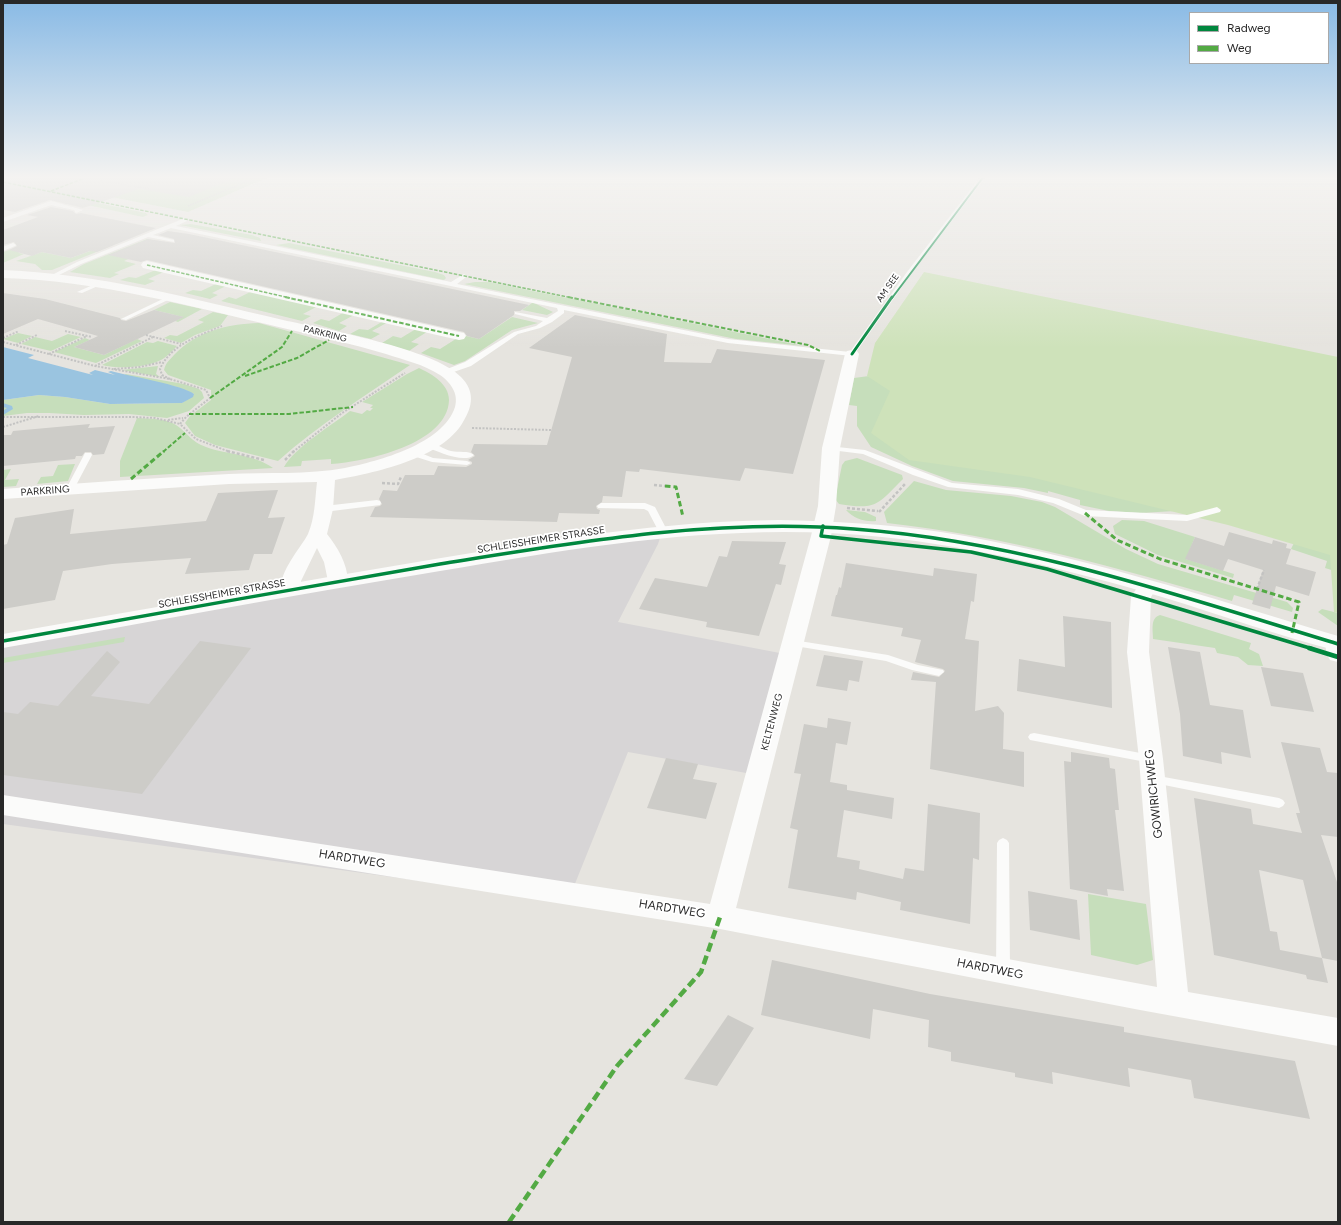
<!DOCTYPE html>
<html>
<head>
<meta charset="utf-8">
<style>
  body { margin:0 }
  #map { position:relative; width:1341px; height:1225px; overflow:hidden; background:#e6e4df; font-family:Figtree,sans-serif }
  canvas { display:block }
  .frame { position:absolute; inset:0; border:4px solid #282828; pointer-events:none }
  .legend { position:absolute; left:1189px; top:12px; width:140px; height:52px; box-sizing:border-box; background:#fff; border:1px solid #a9a9a9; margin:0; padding:5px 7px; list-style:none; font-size:12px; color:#282828 }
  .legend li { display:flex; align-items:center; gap:8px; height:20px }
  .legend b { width:20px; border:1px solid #a9a9a9 }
</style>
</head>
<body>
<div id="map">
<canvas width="1341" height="1225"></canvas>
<div class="frame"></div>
<ul class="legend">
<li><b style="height:5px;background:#00873e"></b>Radweg</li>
<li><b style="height:5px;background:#53aa44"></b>Weg</li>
</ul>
</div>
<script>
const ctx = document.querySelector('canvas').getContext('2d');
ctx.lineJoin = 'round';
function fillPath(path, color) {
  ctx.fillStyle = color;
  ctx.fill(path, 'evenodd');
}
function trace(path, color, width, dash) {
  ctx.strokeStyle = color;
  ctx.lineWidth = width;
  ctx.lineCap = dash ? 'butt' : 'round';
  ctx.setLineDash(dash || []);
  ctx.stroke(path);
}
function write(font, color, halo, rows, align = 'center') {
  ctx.font = font + ' Figtree,sans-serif';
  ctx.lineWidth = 3.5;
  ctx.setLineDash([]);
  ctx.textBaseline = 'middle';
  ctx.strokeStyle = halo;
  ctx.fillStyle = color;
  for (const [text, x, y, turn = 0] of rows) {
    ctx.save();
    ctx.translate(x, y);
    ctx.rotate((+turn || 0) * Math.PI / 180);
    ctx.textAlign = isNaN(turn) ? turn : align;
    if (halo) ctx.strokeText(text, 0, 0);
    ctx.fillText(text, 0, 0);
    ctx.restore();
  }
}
fillPath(new Path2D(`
  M663 529 658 544 618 622 785 654 752 774 628 752 568 901 3 824V639Z`), '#d7d5d6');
fillPath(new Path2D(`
  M3 176H271L188 212Z
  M89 201 146 213 148 215 143 217 78 203Z
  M191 224 252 235 260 238 261 241 180 225Z
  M147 239 166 243 124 261 136 264 114 273 119 274 110 278 70 272 84 264Z
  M289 243 435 272 444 275 446 278 444 280 276 245Z
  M111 246 52 270H42L35 264 16 261 42 252 71 258 98 248Z
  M18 247 19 253 24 254 3 263V252Z
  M158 269 166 271 148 279 155 281 145 285 120 280 129 277 136 278Z
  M220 282 230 284 212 293 218 295 210 299 185 293 193 290 201 291Z
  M475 282H489L804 346 736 339 464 284Z
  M254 290 320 305 303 314 311 316 302 321 221 301 229 297 236 299Z
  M170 302 202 309 178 322 175 321 183 317 154 310Z
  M532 303H534L553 312 547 315 522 310Z
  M346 311 356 314 339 323 347 326 339 331 313 323 321 319 329 321Z
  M213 312 228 315 220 326 195 335 181 343 164 338 170 335 177 336 204 322 198 320Z
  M512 317 538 323 512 330 465 361 454 365 421 353 431 347 440 349 462 335 479 339Z
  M385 320 390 321 372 331 380 334 371 339 350 334 359 329 368 330Z
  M259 323 410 365C365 396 318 425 278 461L215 445 195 436 185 423 190 416 211 400V390L168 375 164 370C166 362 169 361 174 355 197 331 227 324 259 323Z
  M419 327 430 330 411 342 419 344 409 351 382 343 393 336 401 338Z
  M18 333 32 336 18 343 3 339Z
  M68 334 81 337 51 351 21 344 35 337 52 341Z
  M85 338 90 340 74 347 104 355 137 339 142 341 96 363 54 352Z
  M158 341 177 346C172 351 167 357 161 360 145 368 118 369 102 365L147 342 153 343Z
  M158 366 156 374 160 377 122 370Z
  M419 368C432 374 449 384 449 400 448 444 365 462 331 464V459L302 461 301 466 284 467C294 448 332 425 350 411L362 414 367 410 370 411 373 408H370L373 405 362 402 407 374Z
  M126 374 184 384 199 389 202 392 204 398 189 411 167 418 129 414 84 415 49 413H27L3 416V400L39 395 65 397 110 404 182 403 194 394 177 387 124 375Z
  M869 376 1193 510 1140 513 1109 511 1080 505V500L1048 491V493L1024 488 953 481 912 466 871 447 857 426V406L849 405 854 378Z
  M137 418C148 419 166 418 176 425 188 433 190 441 206 447 228 455 254 454 273 468L120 477V461Z
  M857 458 902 475 903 479C877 505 877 510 839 504L835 499 842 465 845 461Z
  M75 464 68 481 37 484 41 477 53 476 58 465Z
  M11 469 5 480 19 479 16 486 3 487V470Z
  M914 481 946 490 1011 496 1042 502 1055 507 1126 549 1158 564 1287 602 1293 608 1292 612 1234 595 1232 601C1119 568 1005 536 887 523L884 512Z
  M1311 508 1338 572 1325 568 1327 561 1291 549Z
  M846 510 865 512 876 517V521C865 522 854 519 846 510Z
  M1122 520 1144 521 1195 537 1186 559 1234 574 1233 578 1158 555 1115 534 1113 526Z
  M1322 609 1338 613V626L1318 612Z
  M1160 615 1251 643 1249 649 1259 654 1263 666 1248 665 1238 657 1217 653 1215 648 1153 639C1153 630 1150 618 1160 615Z
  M125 637 124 642 3 663V658Z
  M1088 894 1146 904 1153 960 1137 965 1091 955Z`), '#c6debb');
fillPath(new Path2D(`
  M924 272 1338 357V613L1334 612 1330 555 1228 525 1030 477 909 460 871 433 890 391 867 376 875 343Z`), '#cee2ba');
fillPath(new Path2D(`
  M3 347 34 355 28 358 93 375 89 373 95 370 115 375 108 372 111 371C128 376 183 385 194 394L193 397 182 403 110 404 65 397 39 395 3 400Z`), '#9ac4e0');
fillPath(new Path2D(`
  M3 403 12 406 13 409 3 415V411L7 408 3 407Z`), '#9ac4e0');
fillPath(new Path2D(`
  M3 176H237V177L189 197 139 189 83 208 50 200 15 212 3 210Z
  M51 207 73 211 76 214 81 213 156 228 97 252 90 251 71 258 42 252 32 256 9 250 17 246 14 242 3 245V230L38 217 27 215Z
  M168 231 189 234 529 305 520 311H514V315L479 339 467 336 464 332 147 260 141 262 108 255 148 239 175 243 174 239 158 235Z
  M3 293 45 299 120 318 121 320 126 321 154 310 184 317 104 355 74 347 98 336 38 319 3 334Z
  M575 315 667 334 664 362 711 363 717 349 825 360 793 474 745 468 740 481 640 469 639 472 626 471 622 497 603 496 602 502 596 506 597 509 600 510 599 514 559 513 557 522 370 517 375 507 380 506 382 504 379 499 383 490 397 491 405 475H434L438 466 466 467 472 464V462L468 460 475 456 471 452 474 444 547 445 572 357 529 348Z
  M90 424 88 428 115 426 104 454 93 455 91 452H85L82 456H76L75 459 3 466V435H11L13 431Z
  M278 490 268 518 285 517 272 554H254L249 570 185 574 191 558 112 564 63 571 55 600 3 609V545L7 544 15 518 74 509 70 534 206 521 218 493Z
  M1229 532 1272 544 1273 540 1287 544 1286 548 1291 549 1286 564 1316 572 1309 596 1276 586 1270 609 1252 604 1263 570 1228 559 1223 571 1185 559 1195 537 1224 546Z
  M732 541 786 542 779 564 786 565 781 585 776 584 759 636 706 627 707 622 639 609 655 578 707 587 719 556 727 557Z
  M846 563 933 576 934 568 977 574 974 602 971 601 965 639 979 641 975 711 998 706 1004 713 1003 749 1024 752V787L930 769 936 682 911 680 913 672 939 677 945 671 943 669 915 662 921 640 901 636 903 628 831 616 836 595H837L839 587 841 588Z
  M1063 616 1111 622 1112 708 1017 691 1019 659 1065 667Z
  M200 641 251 648 142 794 3 775V712L18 714 30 702 58 706 107 651 120 662 91 696 149 704Z
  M1168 647 1200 652 1210 705 1243 710 1251 758 1221 752 1222 764 1183 756 1180 714Z
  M824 655 863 661 859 682 849 680 847 691 816 686Z
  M1261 667 1303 673 1314 712 1271 706Z
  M828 718 851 722 847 745 836 743 830 782 847 785V790L894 798 892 819 844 810 837 857 860 861 859 869 903 879 905 868 924 871 928 804 980 813 979 860 973 858 970 924 900 910 901 902 857 892 856 900 788 888 798 830 790 828 801 774 794 773 804 724 827 728Z
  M1281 742 1320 748 1327 772 1338 773V837L1321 835 1338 885V961L1322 958 1303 880 1259 870 1270 931 1277 932 1280 950 1322 958 1328 983 1307 979 1306 975 1214 955 1194 798 1251 809 1253 824 1302 833 1296 813H1300Z
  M1071 752 1109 758 1110 768 1115 769 1119 810H1115L1124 891 1107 889 1108 896 1070 889 1064 761 1071 762Z
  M666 758 698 764 693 779 717 783 706 819 647 808Z
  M1028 891 1077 900 1080 940 1030 930Z
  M772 960 930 994 1124 1027V1032L1295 1061 1310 1119 1194 1098 1191 1080 1128 1068 1130 1087 1052 1072 1053 1084 1015 1077V1073L951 1061V1052L928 1047 929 1020 873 1009 870 1039 761 1015Z
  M728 1015 754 1028 717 1086 684 1079Z`), '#cdccc8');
trace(new Path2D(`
  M86 178 150 189
  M188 206 260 176`), '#c3c3c2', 1.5, [1.5, 1]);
trace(new Path2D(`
  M65 331 92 337
  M146 335 181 344
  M3 338 19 331
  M3 342 95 366 170 379 206 390 210 398 186 417 180 424 196 439 230 452
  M16 345 37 335
  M49 354 87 336
  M95 366 153 337
  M114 369 140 367 162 362
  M170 379 162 375 160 369C170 345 200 335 222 326
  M3 417H132L155 418 180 424
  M168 420 183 418
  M3 427 39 416
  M472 428 551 430
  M293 452 342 413 405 373`), '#c3c3c2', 2, [2, 1.5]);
trace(new Path2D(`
  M227 451 264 460
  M285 460 294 451
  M382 483 398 484 401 477
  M654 485 665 486
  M847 508 878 511
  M879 512 905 484
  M1257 589 1264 570`), '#c3c3c2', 2.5, [3, 2]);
fillPath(new Path2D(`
  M981 176H986L911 274 854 355 852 356 728 343 564 310V313L552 322 540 328 518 334 471 366 445 375H442V371L465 362 514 332 536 326 543 321 515 314V312L547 318 558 311 557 308 171 228 153 235 174 240V242L148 237 81 264 57 276 52 275 77 262 185 218 187 219V221L176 226 451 282 464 274 467 276 466 277 457 284 728 339 850 352 907 272Z
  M51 201 83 210 76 213 74 210 51 205 3 222V218Z
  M13 243 16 245 15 246 3 251V247Z
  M102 281 107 282 82 293 77 292Z
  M169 296 174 297 126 320 121 319Z
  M426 443C435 442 443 449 451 451 459 453 468 450 474 455 464 464 437 451 426 447Z
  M828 446 865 450 952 483 1018 489 1059 499 1086 510 1187 515 1217 507 1221 510 1220 512 1187 521 1085 516 1053 503 1018 495 948 487 913 475 863 454 831 450 827 448Z
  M410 451H416L433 458 467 461 471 463 467 465 432 462 410 455Z
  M85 453H91L92 455 73 491H67L66 489Z
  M377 500 380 501 381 503 380 505 324 512 320 509 324 506Z
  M601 503H645L655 507 668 532 666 534H660L648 511 644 509 598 508 597 506Z
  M793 640 888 655 918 665 943 670 944 672 939 676 912 670 886 661 789 645 788 643 789 641Z
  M1034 733 1151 755 1155 756 1157 759 1155 762 1151 763 1030 740 1028 737 1030 734Z
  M1153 775 1279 798 1283 800 1285 803 1283 806 1279 808 1149 782 1147 779 1149 776Z
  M1003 838 1007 840 1009 843 1010 972 1008 976 1003 978 998 976 996 972 997 843 999 840Z`), '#fbfbfa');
fillPath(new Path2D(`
  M147 261 459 332 464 333 466 336 464 339 459 340 143 268 141 265 143 262Z
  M3 270C101 274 188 298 283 320 324 329 435 349 461 377 475 391 473 406 463 422 442 459 373 473 335 480L333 509 327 534C338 548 347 563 348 581L345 585 338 587 331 585 328 581 324 562 317 548 301 581V589L298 593 291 595 284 593C273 578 301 548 308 534 315 518 315 499 317 482L229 484 3 499V489C78 483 154 478 229 474 268 472 307 475 345 468 379 461 443 444 455 407 459 393 450 382 440 375 423 364 404 360 386 354 352 344 317 336 283 328 188 306 101 281 3 278Z
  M852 350 857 351 859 354 840 448 836 506 831 536 736 908 1157 987 1139 759 1127 652 1131 597 1140 583 1147 581 1154 583 1157 587 1151 597 1149 652 1163 759 1188 992 1338 1018V1046L1140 1010 720 929 3 815V795L710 904 811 536 818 506 822 448 845 354 847 351Z
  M1336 637 1338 638V662L1330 660 1327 655 1325 644 1328 639Z`), '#fbfbfa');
fillPath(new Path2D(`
  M779 520C833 521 888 524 941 532 1077 554 1207 597 1338 636V651C1279 636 1221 615 1162 597 1070 570 977 547 882 537 733 521 587 546 440 571 294 595 149 622 3 648V634C147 609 291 583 435 559 549 540 663 521 779 520Z`), '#fbfbfa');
trace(new Path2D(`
  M3 182 573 298
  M51 191 90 176
  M147 265 290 298`), '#53aa44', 1.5, [3.5, 1.5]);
trace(new Path2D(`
  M285 297 459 336
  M568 297 808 345 820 351
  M245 376 297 358 329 340
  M210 398 282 347 292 331
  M189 414H289L353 407
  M163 452 185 433`), '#53aa44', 2, [4.5, 2]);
trace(new Path2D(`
  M131 479 164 451
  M665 486 676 487 683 517
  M1085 513 1117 540 1160 559 1299 602 1292 633`), '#53aa44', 3, [5.5, 3]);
trace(new Path2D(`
  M509 1222 617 1066 701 972 720 917`), '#53aa44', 4.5, [9, 4.5]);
trace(new Path2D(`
  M892 298 984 176`), '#00873e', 2);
trace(new Path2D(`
  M852 354 892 297`), '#00873e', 3);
trace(new Path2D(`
  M823 526 821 536 971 552 1047 569 1313 649
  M3 641C149 615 294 589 440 564 578 542 714 518 854 529 1021 541 1180 596 1338 644`), '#00873e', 3.5);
trace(new Path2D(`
  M1309 648 1338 657`), '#00873e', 4.5);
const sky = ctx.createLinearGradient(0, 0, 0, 348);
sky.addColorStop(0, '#89bae5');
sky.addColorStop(0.51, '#f4f3f1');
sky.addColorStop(1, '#f4f3f100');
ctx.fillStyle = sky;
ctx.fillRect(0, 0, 1341, 348);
write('9px', '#282828', '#fff', [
  ["AM SEE",888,288,-55],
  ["PARKRING",325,334,14]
]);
write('10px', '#282828', '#fff', [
  ["PARKRING",45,491,-4],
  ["SCHLEISSHEIMER STRASSE",541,540,-9],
  ["SCHLEISSHEIMER STRASSE",222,594,-10],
  ["KELTENWEG",772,722,-75]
]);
write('12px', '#282828', '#fff', [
  ["GOWIRICHWEG",1154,794,-96],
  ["HARDTWEG",352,859,9],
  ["HARDTWEG",672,909,9],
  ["HARDTWEG",990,969,11]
]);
</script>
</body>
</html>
